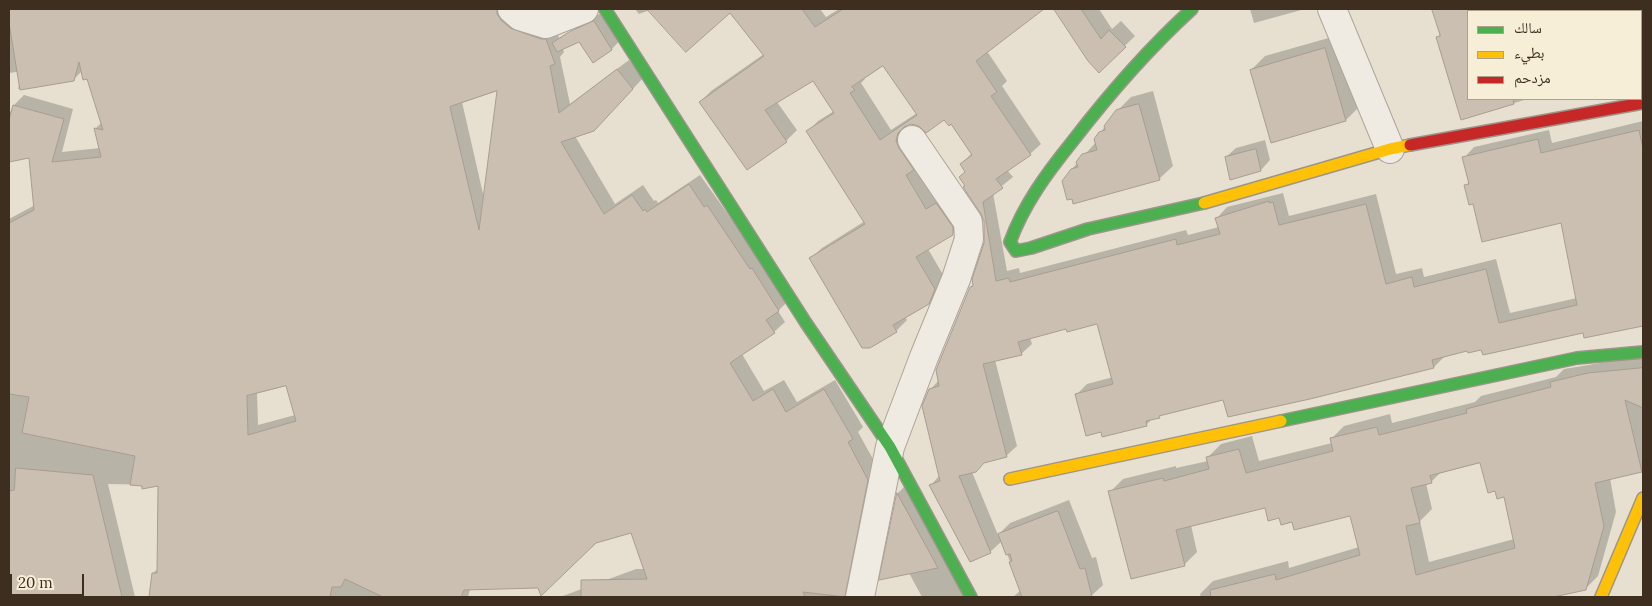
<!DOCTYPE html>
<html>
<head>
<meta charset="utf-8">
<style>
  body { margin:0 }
  #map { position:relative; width:1652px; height:606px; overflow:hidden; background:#e7e0d1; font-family:Lora,"Noto Naskh Arabic",serif }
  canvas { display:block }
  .frame { position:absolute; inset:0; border:10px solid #3d2e20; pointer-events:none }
  .legend { position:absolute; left:1467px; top:10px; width:175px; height:90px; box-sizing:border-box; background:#f7eed8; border:1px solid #ada18e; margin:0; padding:6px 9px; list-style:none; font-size:15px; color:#3d2e20 }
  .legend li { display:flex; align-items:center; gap:10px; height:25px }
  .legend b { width:25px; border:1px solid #ada18e }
  .scale { position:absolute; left:10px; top:574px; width:74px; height:22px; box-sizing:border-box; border:2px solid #3d2e20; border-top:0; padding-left:6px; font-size:15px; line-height:18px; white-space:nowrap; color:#3d2e20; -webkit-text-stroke:4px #f7eed8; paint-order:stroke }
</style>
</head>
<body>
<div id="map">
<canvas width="1652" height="606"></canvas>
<div class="frame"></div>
<ul class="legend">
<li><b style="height:6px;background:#4caf50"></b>سالك</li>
<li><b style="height:6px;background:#ffc107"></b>بطيء</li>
<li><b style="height:6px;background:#c62828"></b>مزدحم</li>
</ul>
<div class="scale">20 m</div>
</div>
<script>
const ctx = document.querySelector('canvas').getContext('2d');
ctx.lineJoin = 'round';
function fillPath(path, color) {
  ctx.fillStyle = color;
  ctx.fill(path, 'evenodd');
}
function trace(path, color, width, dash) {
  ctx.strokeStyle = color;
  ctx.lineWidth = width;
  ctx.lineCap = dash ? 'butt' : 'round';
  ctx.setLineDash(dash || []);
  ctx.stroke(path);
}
fillPath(new Path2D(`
  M9 9H511L556 29 564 52 560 57 570 104 629 60 643 78 605 119 575 136 615 204 643 185 654 201 656 200 658 203 700 175 789 300 778 311 785 322 774 332 742 354 764 391 784 380 797 402 835 380 863 427 858 432 878 468 851 597H733L731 590 703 597H560L636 569H645L632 531 596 542 470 589 468 597H151L153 573 159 568V485L108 484 135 597H9V311L24 309 9 306V219L35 205 30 156 9 160V112L12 111 14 105 24 95 73 109 62 152 100 148 96 128 102 122 88 78 82 71 73 80 18 89 23 71 9 73ZM498 89 484 198 462 102ZM287 385 295 415 258 425 257 392Z
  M635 9H820L826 17 839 9H1042L987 51 1007 81 1002 86 1041 144 1030 154 1007 170 1013 177 993 193 1007 271 1019 268 1020 273 1186 230 1188 235 1219 227 1217 218 1227 207 1283 193 1289 216 1376 194 1396 274 1422 268 1424 277 1496 259 1510 313 1577 298 1562 222 1474 202 1466 185 1469 182 1464 158 1474 147 1549 130 1552 143 1643 121V325L1585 337 1584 331 1468 350 1445 356 1434 367 1224 399 1161 415 1153 418 1146 425 1077 394 1087 384 1113 377 1098 323 1067 328 1030 338 1032 344 1021 354 995 360 1017 446 1006 456 985 461 972 472 998 535 1010 523 1069 500 1092 558 1096 557 1103 585 1090 597H1013L1021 590 1002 541 990 552 971 562 930 486 940 475 930 390 939 380 971 288 974 284 986 239 985 221 960 177 966 171 961 164 972 153 952 122 944 118 920 125 910 123 907 124 906 129 963 223 952 234 928 249 945 278 939 292 928 303 905 317 907 320 896 331 869 347 811 258 822 248 865 221 808 131 818 121 834 111 813 80 777 102 797 130 786 141 747 168 700 102 711 91 764 54 730 11 650 10 639 14ZM883 64 917 113 891 130 861 83 865 79 864 78Z
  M1055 9H1099L1112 29 1121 21 1135 36 1099 71 1089 60Z
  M1250 9H1305L1254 23Z
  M1433 9H1593L1594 11H1468V99H1528L1461 118 1437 37 1441 34Z
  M604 12 621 39 612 49 594 61 573 31 582 22Z
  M1339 35 1359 107 1346 120 1272 141 1251 70 1265 56Z
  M1153 91 1173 166 1159 179 1073 198 1071 170 1096 142 1100 133 1117 111 1131 97Z
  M1265 140 1270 160 1261 170 1226 157 1236 148Z
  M1643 356V406H1642L1643 469 1610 478 1616 512 1598 576 1585 589 1547 597H1201L1200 594 1213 581 1288 561 1289 568 1359 547 1350 514 1293 521 1280 517 1266 507 1191 525 1197 552 1184 565 1110 492 1123 479 1176 466V468L1208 461V457L1221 444 1252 436 1259 461 1332 443 1331 439 1344 426 1390 414 1392 423 1475 402 1481 396 1556 377 1564 369ZM1481 461 1496 489 1505 495 1514 539 1429 562 1420 521 1432 509 1426 483 1431 482 1442 471Z
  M905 486 966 597H922L909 573 881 578 898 493Z`), '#0003');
const building = new Path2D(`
  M9 9H497V14L501 20 510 28 541 39H546L555 64 550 66 559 113 617 69 633 89 594 131 561 142 604 214 632 195 643 211 645 209 647 212 689 184 704 207 707 205 750 269 752 268 779 311 766 320 775 333 730 363 753 401 773 389 786 412 824 389 853 439 848 442 868 480 845 597 803 592 805 597H581V580L647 579 631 533 596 543 541 596 538 588 464 590 461 597H383L345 579 341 587H332L330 597H149L152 573H157L158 486 142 489V486L130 485 135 456 22 433 29 397 9 394V223L34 210 29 158 9 162V120L13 105 64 119 52 162 101 157 94 128 103 130 87 79 83 80 79 62 74 81 20 90 9 23ZM497 91 479 230 450 107ZM286 386 296 421 248 435 247 396Z
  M647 9H802L815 27 843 9H1044L976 61 997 92 991 96 1031 155 996 179 1003 188 983 202 996 281 1009 278 1010 282 1176 239 1177 245 1220 234 1215 218 1269 201V203L1273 202 1279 225 1366 204 1386 284 1412 277 1414 287 1486 269 1499 323 1577 305 1561 223 1482 242 1473 204 1469 205 1464 185 1469 184 1462 157 1538 139 1541 153 1639 130 1643 148V326L1584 338 1583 333 1483 355 1481 350 1468 353 1467 351 1432 360 1434 368 1310 399 1228 417 1223 400 1159 416 1160 418 1146 421 1147 426 1102 437 1101 432 1086 436 1075 394 1113 384 1097 324 1067 332 1066 329 1018 342 1022 355 983 364 1007 457 984 463 976 472 959 476 991 553 970 562 929 485 940 481 922 406 929 389 939 386 936 370 970 287 973 286 972 279 984 243V221L981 214 963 187 965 186 959 177 965 172 960 164 972 155 951 124 949 126 944 120 926 133 919 126 911 124 904 127 898 133 896 141 899 148 914 170 906 175 926 209 936 203 953 227V235L916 257 935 289 929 304 893 325 897 332 870 348H862L809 258 865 224 806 131 834 113 813 81 765 110 787 142 747 170 699 102 764 56 730 13 686 52ZM883 66 917 115 880 140 850 93 855 90 852 87Z
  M1054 9H1081L1101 39 1109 30 1126 47 1099 73 1088 61Z
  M1432 9H1468V99H1513L1514 104 1461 120 1436 37 1440 36Z
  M594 21 612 50 593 63 579 42 557 52 552 43 569 32Z
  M1325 48 1346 121 1271 143 1250 70Z
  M1139 104 1160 180 1073 204 1072 199 1067 200 1062 181 1071 169 1078 167 1076 162 1082 154 1097 150 1094 139 1099 132 1105 130 1104 126 1116 110Z
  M1256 149 1261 171 1230 180 1225 157Z
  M1643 368V408L1625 400 1642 472 1595 483 1604 526 1586 590 1553 597H1211L1210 590 1275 574 1276 580 1360 555 1350 516 1294 530 1292 522 1281 525 1279 518 1268 521 1265 508 1176 530 1185 566 1131 579 1108 491 1163 478 1164 481 1209 469 1206 457 1239 449 1246 473 1333 451 1330 438 1377 427 1379 435 1467 413 1466 409 1551 387 1550 382 1588 373ZM1480 463 1488 493 1495 491 1497 499 1504 497 1515 548 1416 575 1406 526 1420 523 1411 488 1432 483 1430 476Z
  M16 468 93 475 122 597H9V491L14 490Z
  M897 493 938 568 879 580Z
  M1058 511 1080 569 1085 568 1092 597H1022L1009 562 1012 561 1010 554 1006 555 998 534Z`);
fillPath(building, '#cbbfb2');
trace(building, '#a89c90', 1);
const street = new Path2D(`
  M512 9 520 16 546 24 584 9
  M1332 9 1390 149
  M860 597 890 447 924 357 956 279 969 239 968 222 912 140`);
const fast = new Path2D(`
  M605 9 806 323 890 447 971 597
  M1192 9C1147 50 1109 94 1072 142 1047 173 1024 204 1010 242L1016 251 1031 248 1088 229 1204 203
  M1281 421 1577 358 1643 352`);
const slow = new Path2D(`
  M1204 203 1390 149 1410 145
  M1010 479 1281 421
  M1601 597 1643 498`);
const jam = new Path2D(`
  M1410 145 1643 103`);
trace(street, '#ada599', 30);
trace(fast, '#9c958a', 14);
trace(slow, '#9c958a', 14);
trace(jam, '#9c958a', 14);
trace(street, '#efebe3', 28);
trace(fast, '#4caf50', 11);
trace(slow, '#ffc107', 11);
trace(jam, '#c62828', 11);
</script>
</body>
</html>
